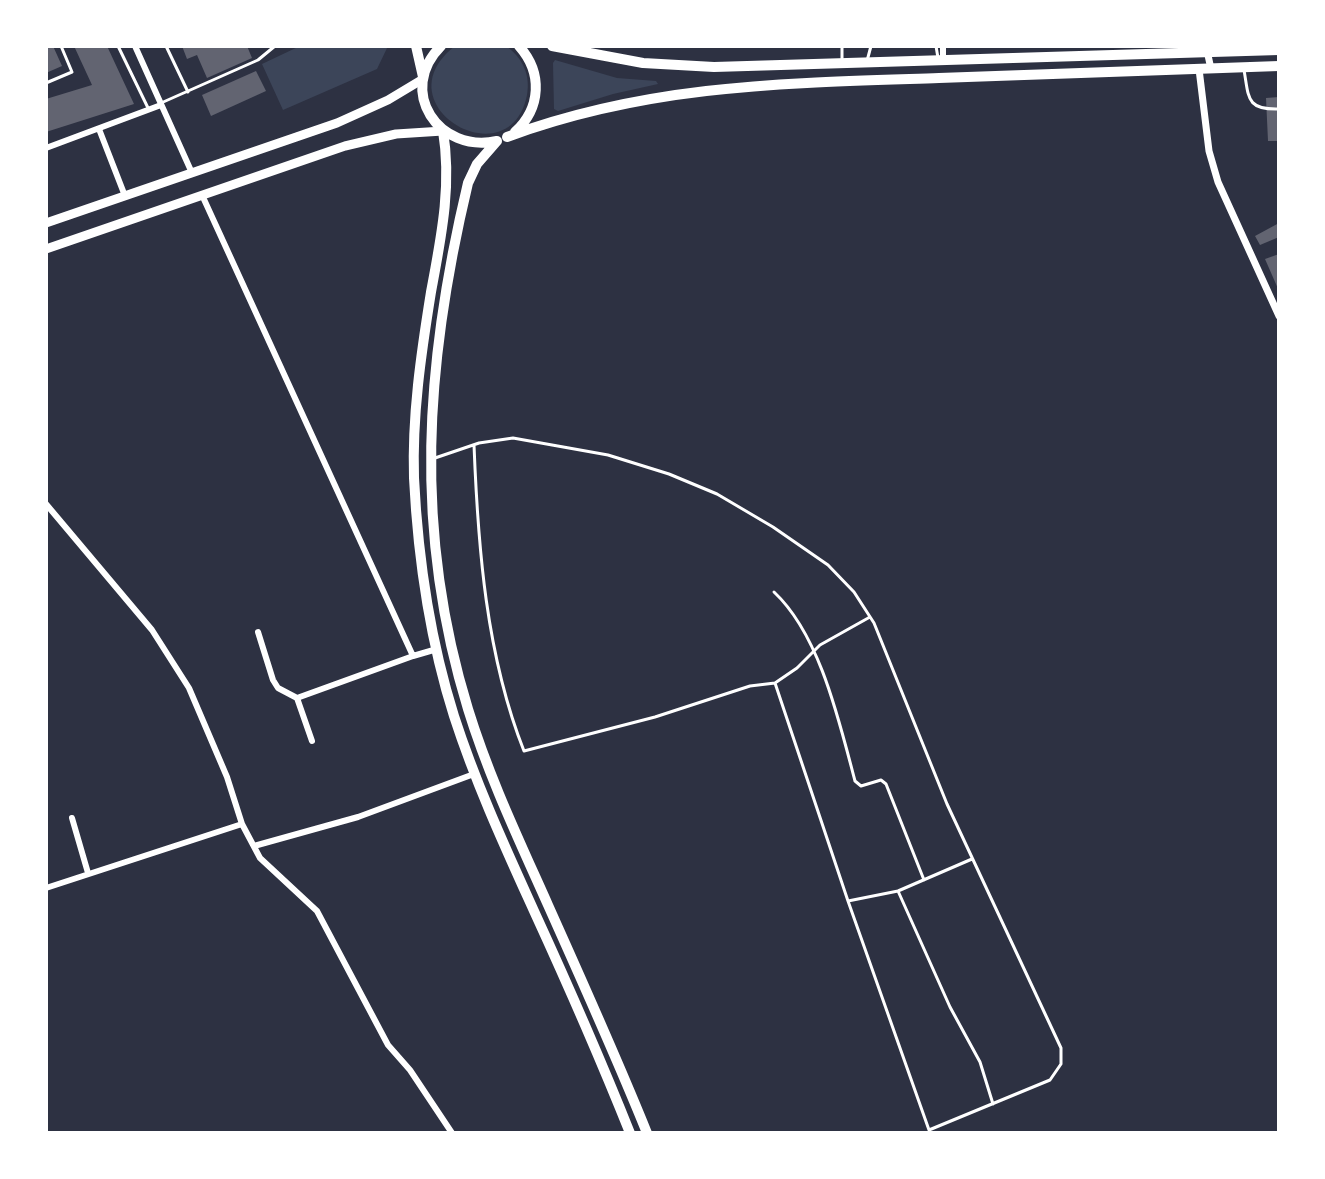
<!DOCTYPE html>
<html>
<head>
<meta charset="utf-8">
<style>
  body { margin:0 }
  #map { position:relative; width:1325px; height:1179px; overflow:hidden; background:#2d3142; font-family:"PT Sans Narrow",sans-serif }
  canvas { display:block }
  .frame { position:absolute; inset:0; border:48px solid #fff; pointer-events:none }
</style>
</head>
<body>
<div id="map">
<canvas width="1325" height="1179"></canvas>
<div class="frame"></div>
</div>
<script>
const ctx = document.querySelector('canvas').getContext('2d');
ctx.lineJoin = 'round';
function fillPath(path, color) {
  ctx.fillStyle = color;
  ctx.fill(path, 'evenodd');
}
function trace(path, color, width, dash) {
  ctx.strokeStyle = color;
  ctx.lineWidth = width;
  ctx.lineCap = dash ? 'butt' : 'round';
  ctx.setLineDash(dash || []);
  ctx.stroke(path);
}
fillPath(new Path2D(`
  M300 46H388L377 69 283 110 262 64Z
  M455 46H506C522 57 531 75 527 95 510 181 379 105 455 46Z
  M555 60 617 78 656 81 658 84 613 94 558 111 554 109 553 63Z`), '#3c4559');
fillPath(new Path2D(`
  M46 46H53L62 66 46 73Z
  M74 46H107L134 104 46 132V99L92 85Z
  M182 46H247L252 58 207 78 197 55 187 59Z
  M256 71 266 91 211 116 202 95Z
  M1279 97V141H1268L1266 98Z
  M1279 223V237L1260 245 1255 236Z
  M1279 254V291L1265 259Z`), '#626471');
trace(new Path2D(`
  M118 46 149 110
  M166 46 188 92
  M842 46V61
  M936 46 938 58
  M867 61 871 46
  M1244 70C1249 98 1246 110 1279 109
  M46 83 72 72 61 46
  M161 103 258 60 275 46
  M474 445C478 547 486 655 524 751L655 717 750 686 775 683 797 668 820 645 870 617
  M435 458 479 443 513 438 608 455 669 474 717 494 773 527 828 565 854 592 874 623 947 804 1061 1048V1064L1050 1080 929 1130 848 901 775 683
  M774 592C820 635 839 721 855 781L861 786 881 780 886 784 924 880
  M898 891 950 1007 980 1062 993 1104
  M848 901 898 891 972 859`), '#fff', 3);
trace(new Path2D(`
  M135 46 192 173
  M943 46V62
  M99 129 125 196
  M46 148 161 105
  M202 195 413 656 437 649
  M46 504 152 630 189 688 227 777 242 824 260 858 317 911 388 1045 410 1070 452 1133
  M258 632 273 680 278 688 297 698 312 741
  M297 698 413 656
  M72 818 88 873
  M254 846 358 817 474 774
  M46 888 242 824`), '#fff', 6);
trace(new Path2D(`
  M1206 46 1211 69
  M1199 69 1209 151 1218 182 1279 316`), '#fff', 7);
trace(new Path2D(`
  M46 223 337 123 388 100 423 79
  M46 249 345 146 396 134 443 131`), '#fff', 9);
trace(new Path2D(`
  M416 46 423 77
  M441 46C396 91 439 154 497 141
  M552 46 643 63 714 67 1279 50
  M443 131C452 186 441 238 431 292 421 354 412 416 414 478 418 558 430 640 454 716 476 784 505 847 534 911 568 985 600 1058 630 1133
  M515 132C541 108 543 73 519 46
  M507 137C650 84 789 83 939 78 1052 74 1166 70 1279 66
  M497 141 477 164 468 183C425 363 413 530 468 709 489 777 519 840 548 905 582 981 616 1056 647 1133`), '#fff', 10);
</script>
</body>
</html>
